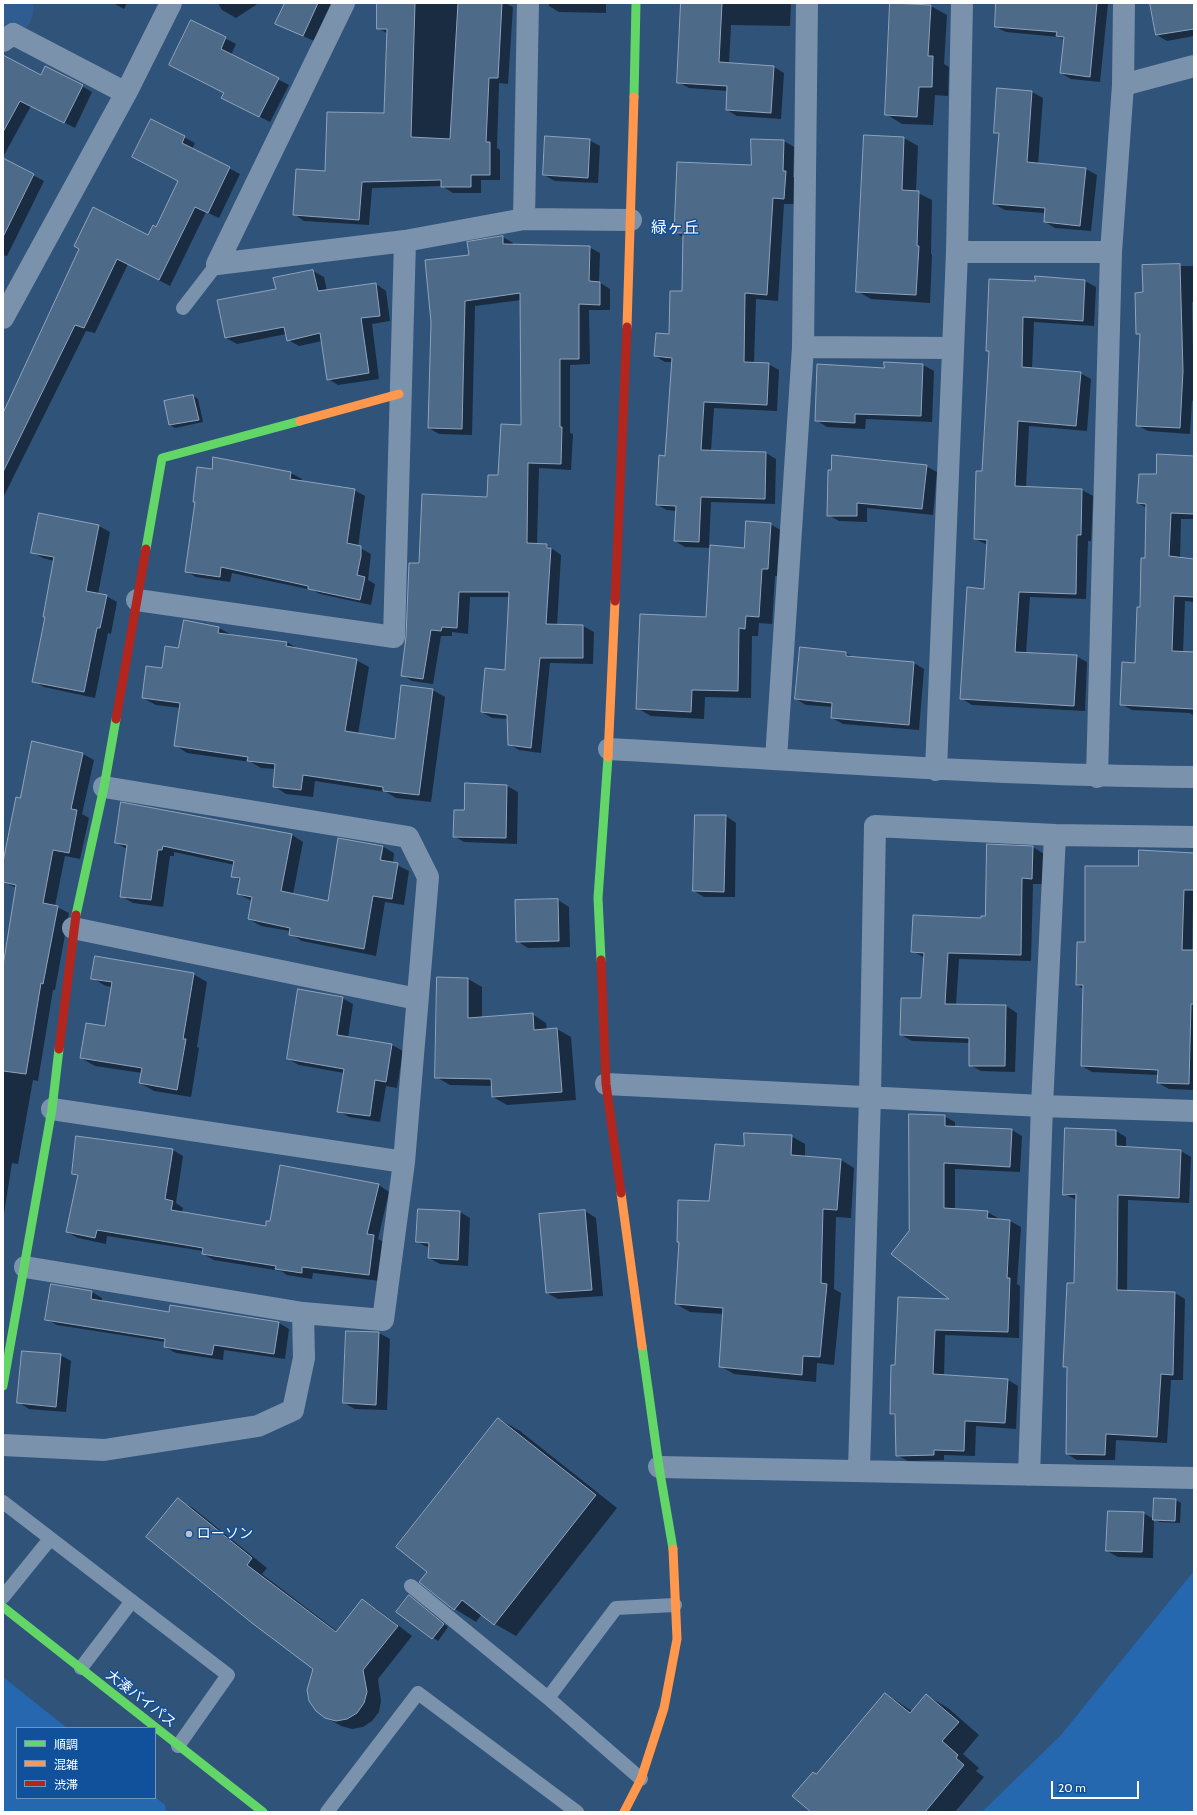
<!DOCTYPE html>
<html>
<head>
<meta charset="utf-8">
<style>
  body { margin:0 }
  #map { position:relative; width:1197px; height:1815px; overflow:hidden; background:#30537a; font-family:Cabin,"Noto Sans JP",sans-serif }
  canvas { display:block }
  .frame { position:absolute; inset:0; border:4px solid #fff; pointer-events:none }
  .legend { position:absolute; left:16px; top:1727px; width:140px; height:72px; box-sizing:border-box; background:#11509a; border:1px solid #7096c2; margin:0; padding:5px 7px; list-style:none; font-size:12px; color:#fff }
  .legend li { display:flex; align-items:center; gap:8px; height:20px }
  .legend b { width:20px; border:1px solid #7096c2 }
  .scale { position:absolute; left:1051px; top:1781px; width:88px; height:18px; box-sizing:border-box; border:2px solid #fff; border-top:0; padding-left:5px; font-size:12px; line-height:14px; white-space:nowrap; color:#fff; -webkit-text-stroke:3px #11509a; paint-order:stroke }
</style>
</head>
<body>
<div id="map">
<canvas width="1197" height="1815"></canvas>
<div class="frame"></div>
<ul class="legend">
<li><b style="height:5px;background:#63d668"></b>順調</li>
<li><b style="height:5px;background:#ff974d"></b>混雑</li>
<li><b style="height:5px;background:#b3261e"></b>渋滞</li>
</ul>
<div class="scale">20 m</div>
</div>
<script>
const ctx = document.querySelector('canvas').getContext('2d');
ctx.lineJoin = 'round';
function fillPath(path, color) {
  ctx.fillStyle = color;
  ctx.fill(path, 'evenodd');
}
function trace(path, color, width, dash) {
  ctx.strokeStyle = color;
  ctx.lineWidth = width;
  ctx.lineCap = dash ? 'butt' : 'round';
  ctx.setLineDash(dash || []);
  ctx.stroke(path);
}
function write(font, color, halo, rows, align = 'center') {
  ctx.font = font + ' Cabin,"Noto Sans JP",sans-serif';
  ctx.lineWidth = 3;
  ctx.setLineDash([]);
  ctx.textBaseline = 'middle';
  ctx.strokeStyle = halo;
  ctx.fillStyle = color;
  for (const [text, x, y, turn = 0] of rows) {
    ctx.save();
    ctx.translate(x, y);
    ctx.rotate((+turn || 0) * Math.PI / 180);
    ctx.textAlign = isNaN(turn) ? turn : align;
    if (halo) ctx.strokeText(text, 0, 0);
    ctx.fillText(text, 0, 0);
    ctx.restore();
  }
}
fillPath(new Path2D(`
  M1194 1571V1812H982L1061 1735Z
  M3 1677 67 1728H17V1798L155 1797 165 1805 166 1812H3Z`), '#2668b0');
fillPath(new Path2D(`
  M113 3H127L124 9Z
  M218 3H259L236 18 222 10Z
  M286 3H331L314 41 277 24Z
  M378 3H505L513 7 508 84 499 83 497 148 500 150V180H481V193H453L442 186 372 188 369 225 304 221 294 214 326 172 384 114 388 34 378 28Z
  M549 3H606V13L559 12 549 6Z
  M682 3H791L790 26 731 25 729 64 774 67 784 73 781 119 737 116 727 110 728 91 689 88 678 82Z
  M997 3H1105L1108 4 1100 82 1071 79 1061 73 1065 40 1059 37 1006 32 996 27Z
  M1151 3H1194V36L1167 41 1157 35Z
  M931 6 947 15 944 64 949 67 948 96 935 95 933 125 902 124 886 114Z
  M192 21 236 44 231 55 289 85 270 122 233 103 225 93Z
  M3 64 41 77 82 86 92 92 75 128 31 106 3 157Z
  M998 89 1032 92 1043 98 1038 164 1086 169 1097 175 1091 231 1055 228 1045 222V213L1005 210 994 204 1000 135 995 132Z
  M152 120 195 143 192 149 240 174 219 218 206 212 170 286 128 264 95 333 86 331 3 498V415L81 249 149 236 156 228 180 181Z
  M904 138 918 146 916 192 932 200 931 253 932 255 930 303 871 299 857 291Z
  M589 140 600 146 598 183 555 181 544 175Z
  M784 141 794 147 793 177 796 178 794 204H784L778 301 756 299 754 363 768 364 779 370 777 411 714 408 711 451 766 453 776 459 775 504 711 502 709 546 745 549 770 524 784 532 782 576H775L772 624 759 623 758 636H752L751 698 705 697 704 719 651 716 637 708 707 618 711 548 685 547 675 541 676 511 667 510 657 505 666 457 672 362H665L655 356 670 335 683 292 684 238 675 232Z
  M3 159 44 181 7 256 3 255Z
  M503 237 513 243V245L589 247 600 253 599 282 610 289V310H589L590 364 570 365V433L573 434 571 470 539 468 537 544 547 545 561 555 557 626H583L594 632 593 664 550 663 541 753 519 750 509 744 508 719 492 718 482 712 506 671 510 597H470L468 634 452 632V636H441L433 684 412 681 402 675 420 564 488 498 522 426 521 300 475 306 472 435 439 434 429 428 470 256Z
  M1143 266H1194V302H1192L1194 401H1192L1190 434 1148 431 1137 425 1141 335 1137 333 1144 293Z
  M313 271 324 277 327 291 376 284 386 291 390 321 372 324 379 379 338 385 328 379 322 341 299 346 288 340 286 334 237 344 226 338 277 289Z
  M1085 281 1096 287 1094 326 1034 322 1032 369 1080 373 1091 379 1087 431 1029 426 1026 488 1082 490 1093 496 1091 541H1088L1086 599 1030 597 1026 653 1076 656 1087 662 1085 711 972 705 961 698 985 590 988 545 975 539 983 472 990 351 1036 282Z
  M923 365 934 371 932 422 866 419 865 429 827 427 816 420 885 369Z
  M193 396 198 399 203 422 175 428 170 425 165 402Z
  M1194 457V519H1181L1180 560H1194V602L1185 601 1183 653H1194V716L1190 713 1132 710 1121 704 1136 664 1146 559 1147 508 1138 503 1157 475Z
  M214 459 291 473 302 479 301 482 354 490 365 496 358 547 371 554 368 580 375 584 371 605 320 594 312 590 232 573 230 582 196 577 186 571 213 470Z
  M926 466 937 472 933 515 867 508V522L839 521 828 515 832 471Z
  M40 514 99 526 110 532 98 594 106 596 117 602 111 634 108 633 95 698 44 687 33 681 46 618 44 616 54 561 43 558 32 552Z
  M219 628 232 635 287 642 298 649 356 660 369 667 358 734 396 741 402 686 433 690 445 697 431 802 396 798 386 792 315 781 313 797 286 794 274 786 276 769 261 768 251 762 187 753 175 745 181 708 156 705 143 698 179 649Z
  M846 653 855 658 914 663 924 669 919 730 843 724 832 718 833 707 806 705 796 699Z
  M83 754 94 760 82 814 89 818 80 859 65 856 55 906 69 913 55 990H53L38 1081 33 1080 18 1164 12 1163 3 1220V972L17 888 3 882V867L21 799Z
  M466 784 507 786 518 792 517 844 464 842 454 836 465 811Z
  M726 816 736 823 735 897H704L694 891Z
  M292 835 303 842 293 894 329 902 382 846 394 853 393 863 409 871 404 905 385 902 376 956 302 941 290 934V931L261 926 249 919 252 901 238 894 241 881 232 876 235 865 174 852V856H170L163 907 133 903 121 896 127 849 116 843ZM381 850H383L381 865H379Z
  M1033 847 1044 854 1042 884H1033L1031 961 959 959 956 1005 1006 1006 1017 1013 1015 1072 981 1071 970 1065V1043L912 1041 901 1035 922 999 925 958 912 951 986 917Z
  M1194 854 1192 951H1194V1090L1169 1089 1158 1083 1159 1075 1092 1072 1082 1066 1084 989 1077 985 1086 943 1139 867Z
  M558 900 569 907 570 947 528 948 517 941 516 901Z
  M193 974 207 982 197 1047 199 1048 191 1097 154 1091 140 1083 142 1073 95 1066 81 1058 106 1027 112 987 106 986 92 978Z
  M468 979 482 987V1018L532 1014 546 1023 547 1030 557 1029 571 1037 576 1100 507 1105 493 1097V1086L450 1085 436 1077Z
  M342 998 353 1004 348 1038 392 1045 403 1051 397 1088 386 1086 380 1122 349 1117 339 1111 344 1073 299 1065 288 1059Z
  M944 1116 955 1122V1127L1012 1130 1022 1136 1020 1172 955 1169V1210L987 1212 998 1218V1220L1010 1221 1021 1227 1017 1284 1020 1286 1019 1338 945 1335 944 1376 1008 1380 1018 1386 1016 1429 976 1426 975 1456 944 1455V1460L908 1461 897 1455 896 1416 891 1414 896 1366 952 1300 910 1231Z
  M1116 1131 1126 1137V1148L1181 1151 1191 1157 1189 1203 1128 1200 1127 1292 1175 1293 1185 1299 1183 1380H1171L1167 1443 1116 1440 1115 1460H1077L1067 1454 1068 1369 1064 1367 1075 1284 1077 1200 1064 1194Z
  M791 1136 805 1144V1157L841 1160 854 1168 851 1218 836 1217 834 1289 841 1293 834 1365 817 1363 816 1382 734 1374 720 1366 724 1314 690 1312 676 1304 680 1242H678L710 1202 745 1147Z
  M173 1150 183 1156 176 1203 183 1208 182 1213 267 1227 379 1185 389 1192 378 1239 384 1242 380 1281 313 1273 312 1279 287 1275 281 1271 214 1260 203 1254V1251L107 1236 106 1244 78 1238 67 1232 78 1177 73 1173Z
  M585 1211 596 1218 603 1296 558 1299 547 1293 540 1215Z
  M460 1212 470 1218 468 1266 440 1264 429 1258 430 1248 417 1242Z
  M92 1292 102 1298V1302L170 1313 279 1323 289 1329 285 1359 224 1350 223 1360 176 1353 165 1347 166 1342 57 1325 46 1319Z
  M379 1333 390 1339 387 1410 355 1409 344 1403Z
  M60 1355 71 1361 66 1412 29 1409 18 1402Z
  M499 1419 520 1431 617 1508 516 1636 495 1624 482 1614 476 1622 455 1609 421 1582 429 1572Z
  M1155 1499 1176 1500 1181 1503 1180 1523 1159 1522 1154 1519 1153 1558 1118 1557 1107 1551 1143 1513 1154 1519Z
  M178 1500 193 1508 267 1568 262 1574 338 1632 362 1600 377 1609 412 1636 378 1679 381 1701 379 1712 372 1721 363 1727 352 1729 341 1726 325 1717 314 1668Z
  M414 1599 448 1627 438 1641 397 1612Z
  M886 1694 913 1712 926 1695 948 1708 979 1735 963 1754 979 1768 976 1771 984 1777 955 1812H812L816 1775Z`), '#0007');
trace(new Path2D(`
  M3 12 7 9 4 3`), '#2f5c91', 53);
const building = new Path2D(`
  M285 3H318L303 36 275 24Z
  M377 3H415L411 137 450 139 458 3H502L498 78H489L486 142H490V175H471V187H441V180L362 182 359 220 293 215 296 169 325 171 327 112 384 113 387 29H377Z
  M681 3H722L719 62 774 66 771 113 726 110 727 86 677 83Z
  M890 3 931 5 928 56H933L932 87H919L917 117 885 115Z
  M996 3H1097L1090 77 1060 73 1064 37 1056 36 1057 32 995 27Z
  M1150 3H1194V29L1156 35Z
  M191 20 226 37 221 49 279 78 259 117 221 98 224 93 169 65Z
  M3 55 41 75 45 66 83 85 64 123 20 101 3 132Z
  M997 88 1032 91 1027 162 1086 168 1080 226 1044 222 1045 208 993 204 999 133H994Z
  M151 119 185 136 182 143 230 167 208 213 195 207 159 280 117 259 84 328 75 325 3 472V413L79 249 74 246 93 207 148 235 153 225 156 227 178 181 132 157Z
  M864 135 904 137 902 190 919 191 917 246H919L916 295 856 292Z
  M545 136 590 139 588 178 543 175Z
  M751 139 784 140 783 171H786L784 199 773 198 767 295 745 293 744 362 769 363 767 405 704 402 701 450 766 452 765 499 701 497 699 542 674 541 676 506 656 505 659 455 665 456 672 358 654 356 656 333 669 334 670 291H682L683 233H674L677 162 751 165Z
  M3 158 34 174 3 237Z
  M503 236V244L590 246 589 281 600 282V305L579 304V359H560V427H562L561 464 528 463 527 543 547 544V548H551L546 624 583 625V658H540L531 748 508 745 507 715 481 712 485 668 505 670 509 592H459L457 628 442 627 441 631 431 630 423 679 401 676 406 637 409 563H419L422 494 487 497 488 475H498L501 424 521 425 520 293 465 301 462 429 428 428 431 322 425 260 469 255 467 242Z
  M1180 264 1183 371 1180 428 1136 426 1140 334H1136L1135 293 1143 292 1142 265Z
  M313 270 318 291 376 283 380 316 361 318 369 373 327 380 320 333 287 341 284 327 225 338 217 300 276 289 273 278Z
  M1035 276 1085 280 1083 321 1023 317 1022 367 1081 372 1076 426 1018 421 1015 486 1082 489 1081 535H1077L1076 594 1019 592 1015 652 1077 655 1074 706 960 699 967 587 984 589 987 540 974 539 976 471H982L989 351H986L989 279 1035 281Z
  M884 362 923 364 921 416 855 414V423L815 421 817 364 884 368Z
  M193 395 199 420 169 425 164 401Z
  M1157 454 1194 456V514L1171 513 1169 556 1194 559V597L1174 596 1172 651 1194 652V709L1120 705 1122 662 1135 663 1137 607H1140L1141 558H1145L1146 504 1137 503 1139 474H1156Z
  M832 455 927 465 922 509 857 503V516H827L828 470H831Z
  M213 457 291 472 290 479 355 489 347 543 361 546V556L357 575 365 577 360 600 308 589V586L221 567 220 577 185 572 195 502H193L197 467 212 469Z
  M39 513 99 525 86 591 107 595 100 628H97L84 692 32 682 45 617H43L54 557 31 553Z
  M746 521 771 523 768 569H762L759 617 746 616 745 629 739 628 738 691 692 690 691 712 636 709 640 614 706 617 710 545 744 548Z
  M184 620 219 627 218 633 287 642 286 646 357 659 345 731 395 739 401 685 433 689 419 795 383 791V787L303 775 301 790 273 787 275 764 247 761 248 757 174 746 180 703 142 698 146 666 162 668 165 646 178 648Z
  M800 647 846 652V656L914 662 909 725 831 718 832 703 795 699Z
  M32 741 83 753 71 809 77 810 69 853 53 850 43 903 58 906 43 984 41 983 26 1074 3 1071V966L16 885 3 882V862L16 797 20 798Z
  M465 783 507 785 506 838 453 837 454 810H464Z
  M121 802 292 834 281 891 328 901 338 838 383 846 380 860 398 863 392 899 373 896 364 949 289 935 290 928 248 919 252 897 237 894 240 878 231 877 234 861 163 846 162 850H158L151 900 120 897 127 845 115 843Z
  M695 815H726L724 892 693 891Z
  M987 844 1033 846 1032 879 1022 878 1021 955 948 953 945 1004 1006 1005 1005 1066H969V1038L900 1035 901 998H921L924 953 911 952 913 915 981 918V916H985Z
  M1139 850 1194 853V890H1184L1182 950H1194V1004H1191L1189 1084 1157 1083 1158 1070 1081 1066 1083 985H1076L1077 942H1085V866H1138Z
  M558 899 559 941 516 942 515 900Z
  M95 956 194 973 183 1039H186L177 1090 139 1083 142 1068 80 1058 86 1023 105 1026 112 982 91 979Z
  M437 977 468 978V1018L533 1013 534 1030 557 1028 562 1092 492 1097 491 1079 435 1078Z
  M298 989 343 997 337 1035 392 1044 386 1082 375 1080 370 1116 337 1112 344 1069 287 1059Z
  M909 1114 945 1115V1126L1012 1129 1010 1167 944 1163V1208L988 1211 987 1218 1010 1220 1007 1278H1010L1008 1332 935 1330 933 1374 1008 1379 1005 1423 965 1421 964 1451 934 1450V1455L896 1456 895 1414H890L891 1365H895L898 1297 949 1299 891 1254 909 1231Z
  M1065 1128 1116 1130V1146L1181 1150 1179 1198 1118 1195 1117 1290 1175 1292 1173 1375 1161 1374 1157 1437 1106 1434 1105 1455 1066 1454 1067 1367H1063L1067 1283H1074L1076 1194 1063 1195Z
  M744 1133 792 1135 791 1155 841 1159 837 1210 823 1209 821 1283 827 1284 820 1357 803 1356 802 1375 719 1367 723 1308 675 1304 679 1242H677L678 1200 709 1201 715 1144 744 1146Z
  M76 1136 173 1149 165 1199 173 1201 171 1210 266 1226V1221H270L280 1165 379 1184 367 1234 374 1235 369 1275 302 1267V1273L275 1269 276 1266 202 1254 203 1248 97 1230 95 1238 66 1232 78 1175 72 1174Z
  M418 1209 460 1211 458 1260 428 1258 429 1243 416 1242Z
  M585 1210 592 1290 546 1293 539 1214Z
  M51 1284 92 1291 91 1299 169 1312 170 1305 279 1322 274 1354 214 1345 212 1355 164 1347 165 1339 45 1320Z
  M346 1331 379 1332 376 1405 343 1403Z
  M22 1351 61 1354 56 1407 17 1403Z
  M498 1418 596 1495 494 1625 462 1600 454 1610 419 1582 427 1572 396 1547Z
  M178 1498 252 1558 247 1565 336 1632 362 1599 398 1626 363 1670 367 1692 364 1703 357 1713 347 1719 336 1721 325 1718 316 1711 309 1701 307 1690 313 1669 252 1623 146 1537Z
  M1154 1498 1176 1499 1175 1521 1153 1520Z
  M1108 1511 1144 1512 1142 1552 1106 1551Z
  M409 1595 444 1624 432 1639 396 1612Z
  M885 1693 910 1713 926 1694 959 1722 942 1741 958 1755 956 1758 964 1765 925 1812H811L792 1796 813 1772 816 1774Z`);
fillPath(building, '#4e6a89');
trace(building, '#8fa3ba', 1);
trace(new Path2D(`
  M183 308 217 264
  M3 1502 228 1675 178 1746
  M411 1586 548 1698
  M3 1597 50 1539
  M81 1668 132 1601
  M641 1779 548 1698 616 1608 675 1605
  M327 1812 418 1693 577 1812`), '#7b92ad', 14);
trace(new Path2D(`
  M3 41 13 34 126 93
  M1123 85 1194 66
  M524 219 528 3
  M957 252H1111
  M217 264 405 241 524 219 631 220
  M217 264 344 3
  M3 318 126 93 171 3
  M803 347 952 348
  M137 600 394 637 405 241
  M609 749C804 760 999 776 1194 777
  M776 759 803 347 807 3
  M936 770 957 252 962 3
  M1097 777 1111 252 1123 85 1124 3
  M73 928 417 999
  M606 1084 1042 1106 1194 1111
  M52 1109 404 1162
  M25 1267 303 1313 383 1320 404 1162 428 877 408 837 104 787
  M3 1445 104 1450 258 1426 293 1410 304 1358 303 1313
  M659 1467C837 1469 1015 1475 1194 1478
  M859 1469 870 1096 875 826 1055 835 1194 837
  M1029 1475 1042 1106 1055 835`), '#7b92ad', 22);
trace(new Path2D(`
  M634 97 636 3
  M146 549 162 458 300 421
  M76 915 104 787 116 719
  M601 960 598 898 608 757
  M642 1346 659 1467 673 1549
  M3 1386 52 1109 59 1049
  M3 1607 263 1812`), '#63d668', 9);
trace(new Path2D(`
  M627 327 634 97
  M300 421 399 394
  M608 757 615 601
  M621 1193 642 1346
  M624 1812 641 1779 664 1708 677 1639 673 1549`), '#ff974d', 9);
trace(new Path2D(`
  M615 601 627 327
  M116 719 146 549
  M601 960 606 1084 621 1193
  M59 1049 76 915`), '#b3261e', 9);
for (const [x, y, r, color] of [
  [189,1534,4,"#b7c3d0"]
]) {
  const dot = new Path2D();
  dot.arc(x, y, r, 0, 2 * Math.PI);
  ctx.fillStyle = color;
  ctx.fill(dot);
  trace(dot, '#11509a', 1.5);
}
write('14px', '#fff', '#11509a', [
  ["ローソン",197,1534]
], 'left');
write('14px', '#fff', '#11509a', [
  ["大湊バイパス",141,1699,38]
]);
write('16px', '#fff', '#11509a', [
  ["緑ヶ丘",675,228]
]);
</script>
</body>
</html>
